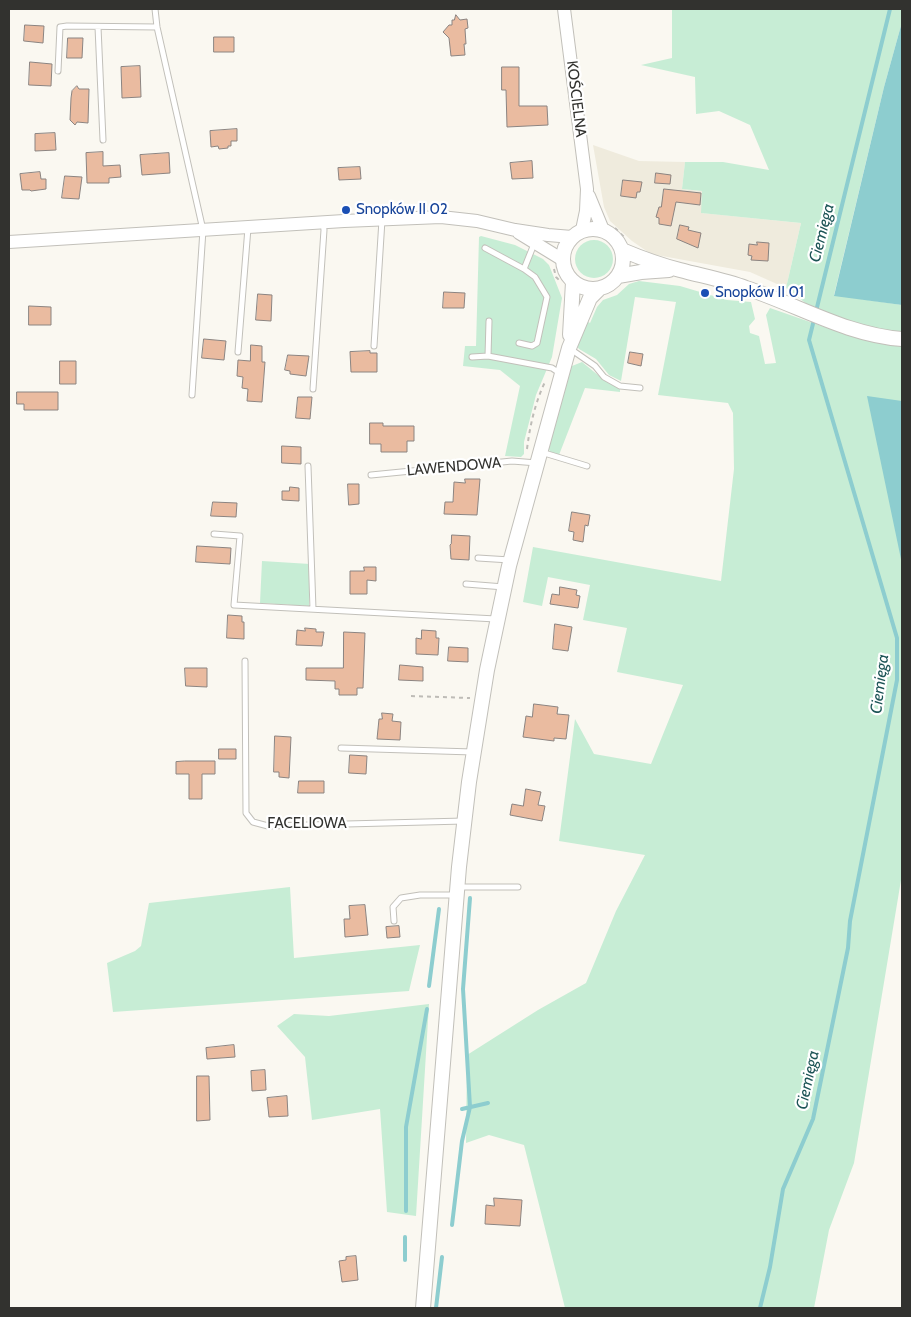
<!DOCTYPE html>
<html>
<head>
<meta charset="utf-8">
<style>
  body { margin:0 }
  #map { position:relative; width:911px; height:1317px; overflow:hidden; background:#faf8f1; font-family:Cabin,sans-serif }
  canvas { display:block }
  .frame { position:absolute; inset:0; border:10px solid #32322f; pointer-events:none }
</style>
</head>
<body>
<div id="map">
<canvas width="911" height="1317"></canvas>
<div class="frame"></div>
</div>
<script>
const ctx = document.querySelector('canvas').getContext('2d');
ctx.lineJoin = 'round';
function fillPath(path, color) {
  ctx.fillStyle = color;
  ctx.fill(path, 'evenodd');
}
function trace(path, color, width, dash) {
  ctx.strokeStyle = color;
  ctx.lineWidth = width;
  ctx.lineCap = dash ? 'butt' : 'round';
  ctx.setLineDash(dash || []);
  ctx.stroke(path);
}
function write(font, color, halo, rows, align = 'center') {
  ctx.font = font + ' Cabin,sans-serif';
  ctx.lineWidth = 4.5;
  ctx.setLineDash([]);
  ctx.textBaseline = 'middle';
  ctx.strokeStyle = halo;
  ctx.fillStyle = color;
  for (const [text, x, y, turn = 0] of rows) {
    ctx.save();
    ctx.translate(x, y);
    ctx.rotate((+turn || 0) * Math.PI / 180);
    ctx.textAlign = isNaN(turn) ? turn : align;
    if (halo) ctx.strokeText(text, 0, 0);
    ctx.fillText(text, 0, 0);
    ctx.restore();
  }
}
fillPath(new Path2D(`
  M593 145 639 161 685 162 682 189 702 191V213L801 223 786 288 750 272 651 254 632 241 610 221 604 207Z`), '#efebdd');
fillPath(new Path2D(`
  M672 9H902V22L884 87 834 295 902 305V874L854 1163 829 1230 814 1308H565L524 1145 489 1135 466 1143 467 1055 538 1010 586 983 616 911 645 855 559 841 575 719 594 754 651 764 683 685 617 672 627 628 583 620 590 585 548 577 542 606 523 602 533 547 721 581 734 469 733 413 728 403 658 395 676 302 635 297 621 381 609 375 596 359 579 349 576 345 585 320 590 323 597 307 603 300 617 295 629 284 639 281 680 286 727 300 751 302 755 319 749 326 750 333 759 336 765 364 776 363 766 315 770 308 836 331 843 319 808 305 786 288 801 223 701 213 702 191 682 189 685 162H723L769 170 750 125 719 111 696 114 695 77 641 65 672 58Z
  M481 236 515 245 543 259 549 265 562 298 552 357 536 395 524 442V454L521 457 505 456 520 386 500 370 463 366 465 346H476L479 237Z
  M575 259a19 19 0 1 1 38 0a19 19 0 1 1-38 0Z
  M582 362 604 380 620 388V392L585 388 559 455 550 452 548 446 567 368Z
  M262 561 310 564 309 606 260 603Z
  M290 887 294 958 420 945 409 991 113 1012 107 963 135 951 141 946 149 903Z
  M429 1004 416 1216 387 1212 380 1109 312 1120 305 1057 277 1026 294 1014 329 1016Z`), '#c7edd5');
fillPath(new Path2D(`
  M902 22V305L834 296 884 87Z
  M867 396 902 401V564Z`), '#8dcdcf');
trace(new Path2D(`
  M429 986 439 909
  M462 1109 488 1103
  M406 1211V1127L427 1009
  M452 1225 462 1141 470 1107 463 989 470 898
  M405 1237V1260
  M436 1308 442 1257
  M760 1308 770 1267 783 1189 813 1119 848 948 850 921 897 680V638L809 340 890 9`), '#8dcdcf', 4);
const building = new Path2D(`
  M456 15 460 20 467 19 468 28 465 29 466 44H464L465 55 451 56 449 38 443 32 449 25H452V20H454Z
  M25 25 44 26 43 43 24 41Z
  M214 37H234V52H214Z
  M68 38H83L82 58H67Z
  M30 62 52 64 51 86 29 85Z
  M140 66 141 97 122 98 121 67Z
  M502 67H519V106H547L548 125 507 127 506 90H502Z
  M77 86 79 89H89L88 123 77 122 75 125 70 120 71 98 72 91Z
  M237 129V141H231V146H228V148L219 149 218 146 211 147 210 131Z
  M55 133 56 150 35 151V134Z
  M103 152V166L120 165 121 177 109 178V183H87L86 153Z
  M169 153 170 173 142 175 140 155Z
  M532 161 533 178 512 179 510 163Z
  M360 167 361 179 339 180 338 168Z
  M40 172 41 179H46V189L31 191 30 190H22L20 174Z
  M656 173 671 175 670 184 655 183Z
  M65 176 82 177 79 199 62 198Z
  M623 180 642 182 640 192H637L636 198 621 196Z
  M664 189 701 193 700 205 676 202 671 226 659 224V218L656 217 659 207H661Z
  M680 225 689 227 688 230 701 233 698 248 677 239Z
  M757 242 769 243 768 261 751 260 752 256 748 255 749 244 757 245Z
  M444 292 465 293 464 308H443Z
  M258 294 272 295 271 321 256 320Z
  M29 306 51 307V325H29Z
  M204 339 226 341 224 360 202 358Z
  M251 345 262 346V362H265L262 402 247 401 248 389 242 388 243 377 237 376 238 360 250 361Z
  M370 351V353H377V372H351L350 352Z
  M630 352 643 354 641 366 628 363Z
  M288 355 309 356 306 376 290 374V371L285 370Z
  M60 361H76V384H60Z
  M17 392H58V410H24V404H17Z
  M298 397H312L310 419 296 418Z
  M370 423H383V426H414V441H407V452H381V444H370Z
  M282 446 301 447V464L282 463Z
  M465 479H480L477 515 444 514 445 502H453L454 482 465 483Z
  M348 484H359V504L349 505Z
  M290 487 299 488V501L282 500V491H289Z
  M213 502 237 503 236 517 211 516Z
  M572 512 590 515 588 526 585 525 583 542 573 540 574 532 569 531Z
  M452 535 470 536 469 560 451 559 450 545 451 544Z
  M197 546 231 548 230 564 196 562Z
  M364 567H376V581L367 580V594H350V571H364Z
  M560 587 577 590 576 595 580 596 578 608 550 604 552 594 559 595Z
  M228 615 242 616V622H244V639L227 638Z
  M555 624 572 627 568 651 553 649Z
  M305 628 316 629V632H324L322 646 296 645 297 630 305 631Z
  M422 630 436 631V638H439L438 655 416 654V638L421 639Z
  M344 632 365 633 363 688H357V695H339V689H335V681L306 680V668H343Z
  M449 647 468 648V662L448 661Z
  M400 665 423 667V681L399 680Z
  M185 668H207V687L186 686Z
  M534 704 558 707 557 714 569 715 566 739 554 738V741L523 737 526 716 532 717Z
  M382 713 393 714 392 721 401 722 400 740 377 739 379 719H382Z
  M275 736 291 737 289 778 279 777V772H274Z
  M219 749H236V759H219Z
  M350 755 367 756 366 774 349 773Z
  M185 761H215V774H202V799H189V774H176V762Z
  M299 781H324V793H298Z
  M526 789 541 792 538 805 545 806 542 821 510 815 512 804 523 806Z
  M365 905 368 935 345 937 344 919H350L349 906Z
  M399 926 400 937 387 938 386 927Z
  M234 1045 235 1057 207 1059 206 1048Z
  M265 1070 266 1090 252 1091 251 1071Z
  M197 1076H209L210 1120 197 1121Z
  M287 1096 288 1116 269 1117 267 1098Z
  M494 1198 522 1200 520 1226 485 1224 486 1205 494 1206Z
  M356 1256 358 1280 342 1282 339 1261 346 1260V1257Z`);
fillPath(building, '#eabba0');
trace(building, '#8b8481', 1);
const service = new Path2D(`
  M155 9 157 27 203 230 192 395
  M98 27 103 140
  M58 71 60 27 67 26 157 27
  M485 248 524 269 535 277 547 297 537 343 532 346 519 343
  M524 269 534 244
  M374 346 382 220
  M569 348 595 366 604 377 620 386 640 388
  M238 352 248 228
  M488 356 489 321
  M472 357 488 356 552 368 561 374
  M313 389 324 230 323 223
  M541 452 587 466
  M308 466 313 609
  M371 475 512 461 537 463
  M214 534 240 536 234 605 496 619
  M478 558 510 560
  M466 584 504 587
  M245 661 246 813 253 822 268 826 464 821
  M341 748 473 752
  M458 887H518
  M394 921 393 907 401 898 420 895H457`);
const tertiary = new Path2D(`
  M564 9 587 189 586 211 582 230
  M589 196 603 230
  M519 233 563 260
  M9 242 344 221 441 217 477 221 515 230 548 235 572 237`);
const secondary = new Path2D(`
  M563 259a30 30 0 1 1 60 0a30 30 0 1 1-60 0Z
  M622 250C641 258 660 265 680 270 702 276 725 280 746 288 798 305 847 335 902 339
  M618 276 641 272 669 270
  M570 335 573 282
  M423 1308 459 867 469 782 487 670 509 566 569 348 590 298 599 289`);
trace(service, '#c2c0ba', 7);
trace(tertiary, '#c2c0ba', 14);
trace(secondary, '#c2c0ba', 16);
trace(new Path2D(`
  M615 228 624 237
  M554 269 556 277 561 282
  M527 449C530 425 535 403 545 382
  M411 696 470 698`), '#bebcb7', 2, [4, 4]);
trace(service, '#fff', 5);
trace(tertiary, '#fff', 12);
trace(secondary, '#fff', 14);
for (const [x, y, r, color] of [
  [346,210,5,"#1a4fb4"],
  [705,293,5,"#1a4fb4"]
]) {
  const dot = new Path2D();
  dot.arc(x, y, r, 0, 2 * Math.PI);
  ctx.fillStyle = color;
  ctx.fill(dot);
  trace(dot, '#fff', 2);
}
write('15px', '#32322f', '#fff', [
  ["KOŚCIELNA",576,99,83],
  ["LAWENDOWA",454,467,-5],
  ["FACELIOWA",307,824]
]);
write('15px', '#164399', '#fff', [
  ["Snopków II 02",356,210],
  ["Snopków II 01",715,293]
], 'left');
write('italic 16px', '#1c5456', '#fff', [
  ["Ciemięga",822,233,-76],
  ["Ciemięga",880,684,-83],
  ["Ciemięga",808,1080,-78]
]);
</script>
</body>
</html>
